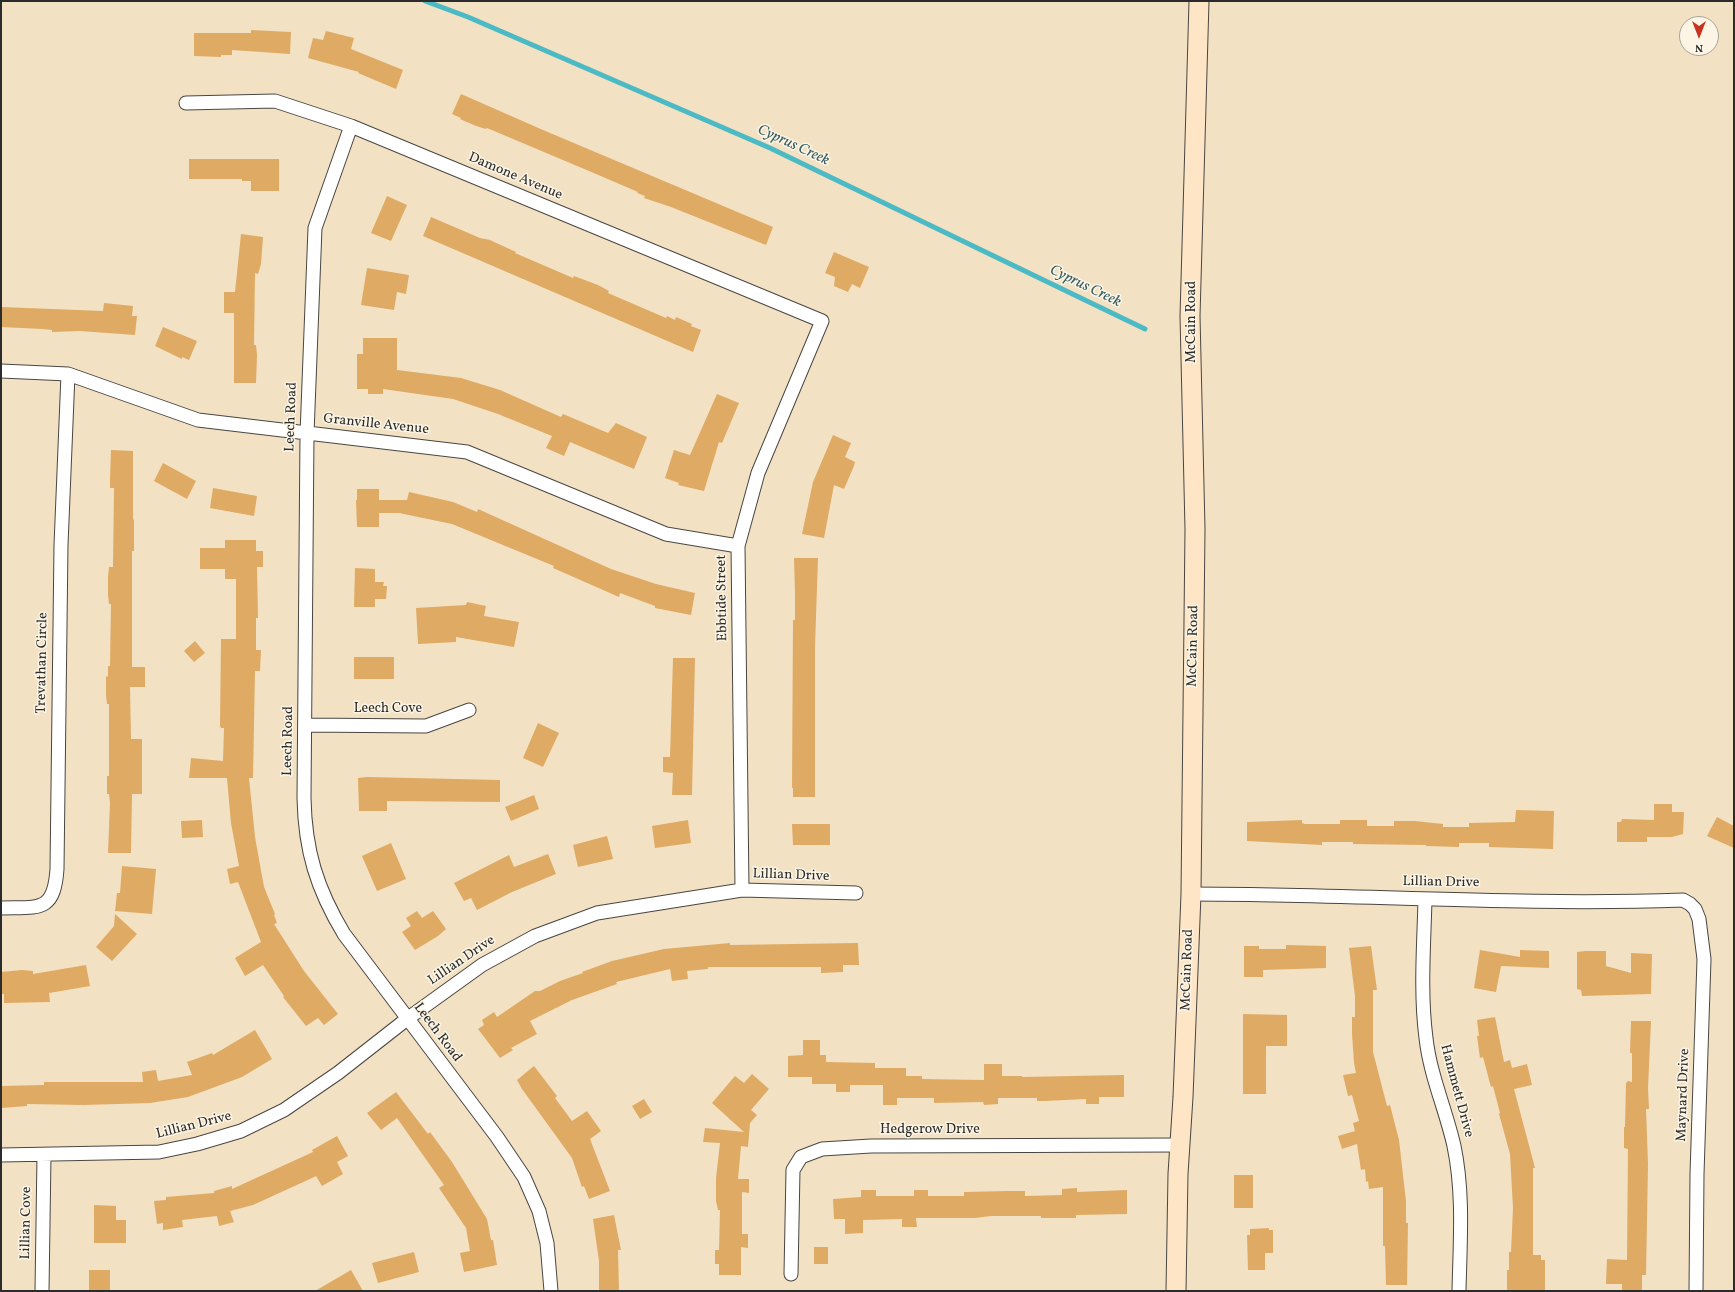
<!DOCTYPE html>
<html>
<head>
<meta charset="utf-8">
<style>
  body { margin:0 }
  #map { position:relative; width:1735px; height:1292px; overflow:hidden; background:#f3e1c3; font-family:Vollkorn,serif }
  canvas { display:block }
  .frame { position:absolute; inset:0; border:2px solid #2b2b2b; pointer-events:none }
  .north { position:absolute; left:1679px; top:16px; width:40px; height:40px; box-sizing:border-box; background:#fcf5e5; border:1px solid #a8a49b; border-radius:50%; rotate:180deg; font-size:11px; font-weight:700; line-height:16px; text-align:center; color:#2b2b2b }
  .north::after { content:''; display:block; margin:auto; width:14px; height:18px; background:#c8321e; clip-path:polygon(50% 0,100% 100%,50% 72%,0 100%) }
</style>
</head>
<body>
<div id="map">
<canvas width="1735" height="1292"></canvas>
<div class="frame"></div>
<div class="north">N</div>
</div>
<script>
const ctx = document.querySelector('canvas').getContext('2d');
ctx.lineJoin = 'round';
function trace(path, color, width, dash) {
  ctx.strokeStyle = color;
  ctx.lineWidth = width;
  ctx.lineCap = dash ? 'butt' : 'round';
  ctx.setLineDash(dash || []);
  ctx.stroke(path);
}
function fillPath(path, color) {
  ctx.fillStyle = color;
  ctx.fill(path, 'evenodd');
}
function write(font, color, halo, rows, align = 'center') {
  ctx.font = font + ' Vollkorn,serif';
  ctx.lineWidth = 3;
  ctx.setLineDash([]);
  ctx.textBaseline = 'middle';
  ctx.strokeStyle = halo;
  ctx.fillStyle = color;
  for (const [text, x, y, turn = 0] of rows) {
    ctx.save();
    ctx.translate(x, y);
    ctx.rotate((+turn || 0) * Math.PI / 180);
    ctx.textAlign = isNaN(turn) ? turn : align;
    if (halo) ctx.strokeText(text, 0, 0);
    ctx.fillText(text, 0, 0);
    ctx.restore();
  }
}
trace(new Path2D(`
  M425 1 468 17 770 148 1145 329`), '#4cbac5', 5);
fillPath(new Path2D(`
  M251 30 291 32 290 54 232 50V55H221V57L194 56V33H251Z
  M326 31 354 38 351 49 403 70 396 89 358 73 359 72 308 58 313 38 323 40Z
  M461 94 543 130 773 227 766 245 671 207 644 198 645 196 637 193 638 192 589 171 487 128 486 129 476 126 460 119 461 118 452 114Z
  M189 159H279V191H251V181H242V179H189Z
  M387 196 407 205 391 241 371 233Z
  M431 217 480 238 490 240 516 252 515 253 573 278 574 276 598 285 609 291 608 293 666 318 667 316 675 320 676 317 692 324 691 326 701 330 693 352 423 236Z
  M241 234 263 237 261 264 258 274 255 273 254 345H256L257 355 256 383H234V313H224V292H235Z
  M834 252 869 267 860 288 852 284 848 292 834 286 835 277 825 273Z
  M367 268 409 275 406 294 397 292 394 310 361 305Z
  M104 303 133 306 132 316H137L135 335 80 331 52 332V330L42 329 1 327V307L103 311Z
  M163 327 197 341 189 360 182 357V359L155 346Z
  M363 338H397V370L461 378 500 390 561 417 563 414 608 433 616 423 647 437 634 469 570 442 564 456 546 448 552 436 498 414 453 399 383 389V394H368V389H357V354H363Z
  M717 394 739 403 722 443 719 442 704 491 678 485 679 483 665 478 674 450 690 455Z
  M833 435 851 443 845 457 855 462 854 466 844 489 834 485 824 538 802 534 813 482Z
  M111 450 133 451V521L134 518V551H132V667H145V687H130L131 739H142V794H132L131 853H108L110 803 109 794H107V776H109V704H107L106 695V676L108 677V666H110L111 604H109L108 595V577L109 567H113L114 488H110V479Z
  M163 463 196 481 187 499 154 481Z
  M213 488 257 496 254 516 210 508Z
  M357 489H379V500H407L409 492 453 502 477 512 478 509 611 569 656 584 695 593 691 615 655 608V606L620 593 619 597 553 568 554 566 452 524 399 513H379V527H357L356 500H357Z
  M225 540H256V551H263V567H257L258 618H256V650H261L260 671H255L253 778H249L255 837 264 887 275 914 274 915 277 923 274 924 304 971 338 1014 324 1025 318 1018 306 1026 283 997 284 996 263 965 245 976 235 958 261 942 238 882 230 884 227 869 239 866 231 823 227 778H189L191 758 223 761 224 728H221L220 726 221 639H236V579H225V569H200V548H225Z
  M794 558H818L815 646V797H793V788H792L793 620H795V593Z
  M355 568 375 569V582H384L383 586H387L386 599H375V607H354Z
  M467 602 486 606 484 616 519 622 514 647 456 637V642L418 644 416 608 466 605Z
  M195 641 205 653 194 662 184 651Z
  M354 657H394V679H354Z
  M673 658H695L692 795H672L673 773 663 772V757H670Z
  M538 723 559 733 543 767 523 758Z
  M367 777 500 780V802L387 801V811H359L358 778Z
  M534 795 539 809 511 821 505 807Z
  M1654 804H1672V812H1684L1683 834 1672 837H1647V842H1617V822H1621L1622 819 1654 820Z
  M1516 810 1554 811 1553 849 1489 847V843H1459V847L1426 846V845L1353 844V842H1322V845L1247 841V822L1302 820V823L1305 824H1340V820H1367V826H1394V821H1415L1443 824V827H1469V823L1515 822Z
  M1717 817 1734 826V848L1707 836Z
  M202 820 203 837 182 838 181 821Z
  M688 820 691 843 655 848 652 826Z
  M792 824H830V845H793Z
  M607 836 613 859 578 867 573 845Z
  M391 843 406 879 377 891 362 856Z
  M548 854 556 874 512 892 477 910 471 898 464 901 454 883 509 855 514 867Z
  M122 866 156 869 152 914 115 911 117 893H120Z
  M417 911 422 918 433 911 446 929 438 936 415 950 402 932 411 926 406 918Z
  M115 914 137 934 112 961 96 947 114 926Z
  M730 943V945L858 943 859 965H843V972L821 973V967H708V969L687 971 688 979 672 981 670 969 616 982 617 984 572 1000 530 1021 537 1034 511 1048 513 1050 500 1058 478 1029 484 1025 482 1020 494 1012 497 1017 535 991H540L560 981 583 973 582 972 612 961 664 949Z
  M1286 945 1326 946V968L1263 970V977H1244V946H1259V949H1286Z
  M1371 946 1377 990H1373V1052L1387 1106 1390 1105 1399 1140 1406 1201V1223H1408L1407 1285H1386L1385 1246H1383V1187L1369 1189 1368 1181 1366 1182 1365 1169 1361 1170 1357 1144 1342 1149 1338 1136 1355 1131 1353 1123 1359 1121 1352 1095 1348 1096 1343 1075 1356 1073 1354 1063 1352 1033V1017H1355V996L1349 948Z
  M1480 950 1520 957V950L1549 951V968L1501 966 1496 992 1474 988Z
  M1585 951H1606V966L1631 973V953L1652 954 1651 994 1582 996 1581 990 1577 989V952Z
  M86 965 90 986 49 993 50 1002 4 1003V994H1V972L22 970 33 971V974Z
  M1243 1014 1287 1015V1046H1266V1094H1243Z
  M1495 1017 1504 1062 1510 1060 1512 1068 1527 1064 1532 1085 1514 1089 1535 1168H1533V1255H1541V1260H1545V1291H1507V1270H1509V1252H1511L1513 1208 1510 1154 1499 1114 1500 1113 1493 1086 1491 1087 1483 1057 1480 1058 1477 1036H1479L1477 1020Z
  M1631 1021H1651L1648 1088 1649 1109H1646L1648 1164 1646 1275H1642V1291H1622V1284H1606L1607 1259 1627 1260 1628 1149 1624 1148V1127H1625L1626 1083 1628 1081 1632 1082V1053H1630Z
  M255 1030 272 1059 242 1077 188 1097 150 1103 84 1105 27 1104V1106L1 1108V1086L44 1085V1082H143L142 1072 156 1070 158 1081 192 1075 187 1062 212 1053 213 1055Z
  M803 1040H820V1055H826V1062L875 1063V1068H906V1076H922V1079L984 1080V1064H1002V1076H1022V1077L1124 1075V1097H1099V1104H1086V1099L1045 1101H1037V1098H998V1104L984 1105 983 1102 934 1103V1098H897V1105H883V1085H850V1092H836V1084H812V1077H788V1056L803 1055Z
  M534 1066 557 1096 555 1098 572 1121 587 1111 601 1131 590 1139 610 1191 589 1199 584 1186 582 1187 572 1158 522 1089 517 1080Z
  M752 1074 769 1089 751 1110 757 1115 750 1123 748 1147 741 1146 738 1179H749V1193L742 1192V1234H748V1248L741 1247V1275H719V1264H715V1250H719L720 1210H718L716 1201V1178L720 1143 703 1142 705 1128 744 1132 712 1103 735 1076 744 1083Z
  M396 1092 428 1134 430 1132 452 1162 487 1219 491 1240H493L497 1265 464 1272 460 1253 470 1251 466 1228 439 1188 444 1185 397 1118 381 1130 367 1113Z
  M644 1099 652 1112 640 1119 632 1106Z
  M337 1136 348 1156 337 1162 343 1174 322 1186 316 1176 312 1178 253 1205 230 1211 234 1222 219 1226 217 1216 182 1220 183 1227 163 1230V1223L157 1224 154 1201 166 1200V1197L214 1193V1191L232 1186V1189L313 1152 312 1150Z
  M1234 1175H1253V1208H1234Z
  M1077 1188V1192L1127 1190V1214L1076 1215V1218H1041V1216H991L975 1218H916L917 1227H902V1219L863 1220V1233L845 1234V1219H834L833 1199 861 1197V1190H876V1196H914V1190H928V1196H964V1192L1008 1191H1025V1196L1062 1195V1189Z
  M94 1205 116 1206V1220H126V1243H94Z
  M614 1215 621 1250H618L619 1291H599V1261L593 1219Z
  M1269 1228V1230H1273V1253H1265V1270H1248L1247 1235H1250V1229Z
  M814 1247H828V1264H814Z
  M414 1252 419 1272 378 1283 372 1263Z
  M89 1270H110V1291H89Z
  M351 1270 363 1291H315Z`), '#dfaa63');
const street = new Path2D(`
  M186 103 275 101 351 126 822 321 758 473 738 546 742 890
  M351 126 315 228 307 434 304 798C305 851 317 889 344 934L497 1137 524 1177 539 1211 547 1243 551 1291
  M1 371 68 374 198 420 467 452 666 534 738 546
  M305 725 426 726 469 710
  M1191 894C1355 894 1519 906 1683 900L1690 904 1695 909 1699 919 1704 959 1697 1174 1696 1291
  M1425 899C1424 944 1420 992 1426 1038 1430 1075 1446 1110 1454 1146 1464 1194 1460 1243 1459 1291
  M1 908C39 907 54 913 57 869L61 545 68 374
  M1 1155 159 1152 197 1144 241 1131 284 1110 338 1073 407 1019 482 965 535 936 597 913 742 890 856 893
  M791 1274 793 1170 801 1157 822 1149 871 1146 1180 1145
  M42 1291 44 1155`);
const secondary = new Path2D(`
  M1176 1291 1178 1174 1183 1097 1191 894 1195 529 1190 316 1199 1`);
trace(street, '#494642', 15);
trace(secondary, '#494642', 21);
trace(street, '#fff', 13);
trace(secondary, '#fde5c5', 19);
write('14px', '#2b2b2b', '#fcf5e5', [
  ["Damone Avenue",515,177,23],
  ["McCain Road",1192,322,-90],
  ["Leech Road",292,417,-88],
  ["Granville Avenue",376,425,6],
  ["Ebbtide Street",723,598,-91],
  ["McCain Road",1194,646,-89],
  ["Trevathan Circle",43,663,-89],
  ["Leech Cove",388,709],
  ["Leech Road",289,741,-89],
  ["Lillian Drive",791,876,2],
  ["Lillian Drive",1441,883,1],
  ["Lillian Drive",462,961,-34],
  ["McCain Road",1188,970,-88],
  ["Leech Road",437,1033,53],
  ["Hammett Drive",1456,1091,75],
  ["Maynard Drive",1684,1095,-88],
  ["Lillian Drive",194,1126,-14],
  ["Hedgerow Drive",930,1130],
  ["Lillian Cove",27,1223,-89]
]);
write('italic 15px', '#375d61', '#fcf5e5', [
  ["Cyprus Creek",793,146,25],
  ["Cyprus Creek",1085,287,26]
]);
</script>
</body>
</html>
